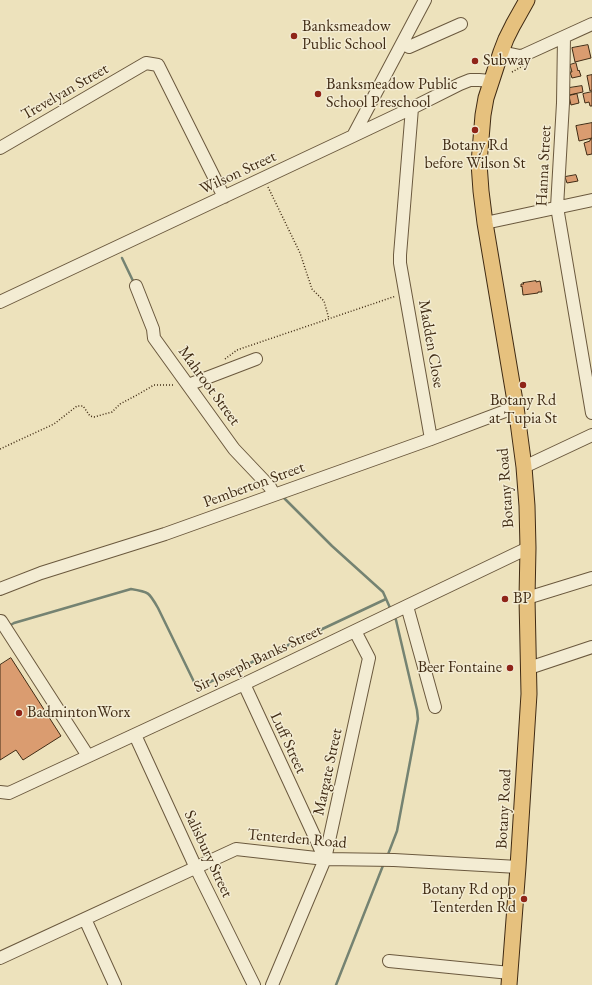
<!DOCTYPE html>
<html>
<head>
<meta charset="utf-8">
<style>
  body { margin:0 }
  canvas { display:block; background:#ede2bc }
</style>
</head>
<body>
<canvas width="592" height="985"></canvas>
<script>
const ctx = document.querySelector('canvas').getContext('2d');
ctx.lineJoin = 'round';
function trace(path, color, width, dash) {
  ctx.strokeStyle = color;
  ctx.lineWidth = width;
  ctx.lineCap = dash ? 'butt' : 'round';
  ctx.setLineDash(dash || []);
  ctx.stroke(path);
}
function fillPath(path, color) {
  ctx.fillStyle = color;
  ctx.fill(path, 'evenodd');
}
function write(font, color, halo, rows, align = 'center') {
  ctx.font = font + ' "EB Garamond",serif';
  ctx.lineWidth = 3;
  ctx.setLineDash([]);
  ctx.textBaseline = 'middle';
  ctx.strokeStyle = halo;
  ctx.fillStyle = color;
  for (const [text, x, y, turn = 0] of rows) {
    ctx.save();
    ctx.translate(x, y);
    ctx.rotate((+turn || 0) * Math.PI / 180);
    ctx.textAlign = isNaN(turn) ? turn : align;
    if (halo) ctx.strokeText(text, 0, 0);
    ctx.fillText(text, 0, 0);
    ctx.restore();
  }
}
trace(new Path2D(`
  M122 258 134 283
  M282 496 332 546 383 592 391 610
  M9 626 14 623 131 589C149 592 149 592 158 608L197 688 386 599
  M387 857 397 831 418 719 417 710 396 620 394 616
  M336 985 384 863`), '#758372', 2.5);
const building = new Path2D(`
  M588 45 591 58 575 62 572 48Z
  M576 63 578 71 579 70 581 76 572 78 570 72H572L570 65Z
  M592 75V90L590 91 587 76Z
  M582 86 583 92 569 95V88Z
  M592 92V106H590L589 102 585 103 583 94Z
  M577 94 579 103 571 105 569 96Z
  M592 123V138L579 141 576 126Z
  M592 139V154L587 155 584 143 590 141V140Z
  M576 175 578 181 567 183 565 177Z
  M536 281V282L540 281 542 292H538V293L523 295 522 286 521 287V284H524L523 283Z
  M11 658 61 736 23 760 16 750 0 760V665Z`);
fillPath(building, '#da9c70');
trace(building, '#402b14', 1);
const minor = new Path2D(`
  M564 37 563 103 557 207 592 413
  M403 43 409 47 461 24
  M501 52 520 56 524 55 592 24
  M412 108 400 255V263L431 439
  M353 136 425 0
  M0 148 146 63 158 65 224 197
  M485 223 592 200
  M136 286 153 329 154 338 234 449 270 487 274 495
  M0 302 353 136 412 108 460 84 470 80H479L491 81
  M188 385 256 359
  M524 467 592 435
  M0 589 41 573 165 534 431 439 516 407
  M527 598 592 578
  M407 606 435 707
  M0 621H1L88 756
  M529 668 592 647
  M244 684 325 859
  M135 735 196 868 254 985
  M0 792 9 793 244 684 528 548
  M85 919 115 985
  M0 958 236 849 325 859 394 860 518 867
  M389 961 510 973
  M272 985 325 859 369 658 355 631`);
const major = new Path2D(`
  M509 985 518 867 529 694 527 598 528 548 527 506 524 467 516 407 485 223 481 191 479 163 483 115 486 98 501 52 506 39 513 25 527 0`);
trace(minor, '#6b593e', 14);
trace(major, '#402b14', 17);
trace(new Path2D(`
  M512 72 523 66
  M268 187 300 253 312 289 324 301 329 319
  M225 359 237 350 396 296
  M0 449 54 424 77 406H83L90 416 94 417 112 412 120 404 137 395 154 385H175`), '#402b14', 1.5, [1, 2]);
trace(minor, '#f3ecd3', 12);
trace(major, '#e6c17e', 15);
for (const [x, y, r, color] of [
  [294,36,4,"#8f2418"],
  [475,61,4,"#8f2418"],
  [318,94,4,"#8f2418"],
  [475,130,4,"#8f2418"],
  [523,385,4,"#8f2418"],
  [505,599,4,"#8f2418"],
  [510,668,4,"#8f2418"],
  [19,713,4,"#8f2418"],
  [524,899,4,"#8f2418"]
]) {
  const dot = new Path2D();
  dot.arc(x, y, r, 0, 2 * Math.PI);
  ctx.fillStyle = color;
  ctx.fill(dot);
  trace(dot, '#f3ecd3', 1.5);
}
write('16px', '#402b14', '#f3ecd3', [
  ["Banksmeadow",302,27],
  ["Public School",302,45],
  ["Subway",483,61],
  ["Banksmeadow Public",326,85],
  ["School Preschool",326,103],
  ["Botany Rd",475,146,"center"],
  ["before Wilson St",475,164,"center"],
  ["Botany Rd",523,401,"center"],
  ["at Tupia St",523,419,"center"],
  ["BP",513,599],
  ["Beer Fontaine",502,668,"right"],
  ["BadmintonWorx",27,713],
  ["Botany Rd opp",516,890,"right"],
  ["Tenterden Rd",516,908,"right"]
], 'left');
write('16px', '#402b14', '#f3ecd3', [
  ["Trevelyan Street",65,92,-30],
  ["Hanna Street",544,166,-87],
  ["Wilson Street",238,173,-25],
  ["Madden Close",431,344,80],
  ["Mahroot Street",209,386,54],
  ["Pemberton Street",254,485,-20],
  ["Botany Road",506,488,-94],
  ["Sir Joseph Banks Street",258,659,-25],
  ["Luff Street",288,743,65],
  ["Margate Street",328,772,-78],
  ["Botany Road",504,809,-87],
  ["Tenterden Road",297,839,5],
  ["Salisbury Street",208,854,65]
]);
</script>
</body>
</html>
